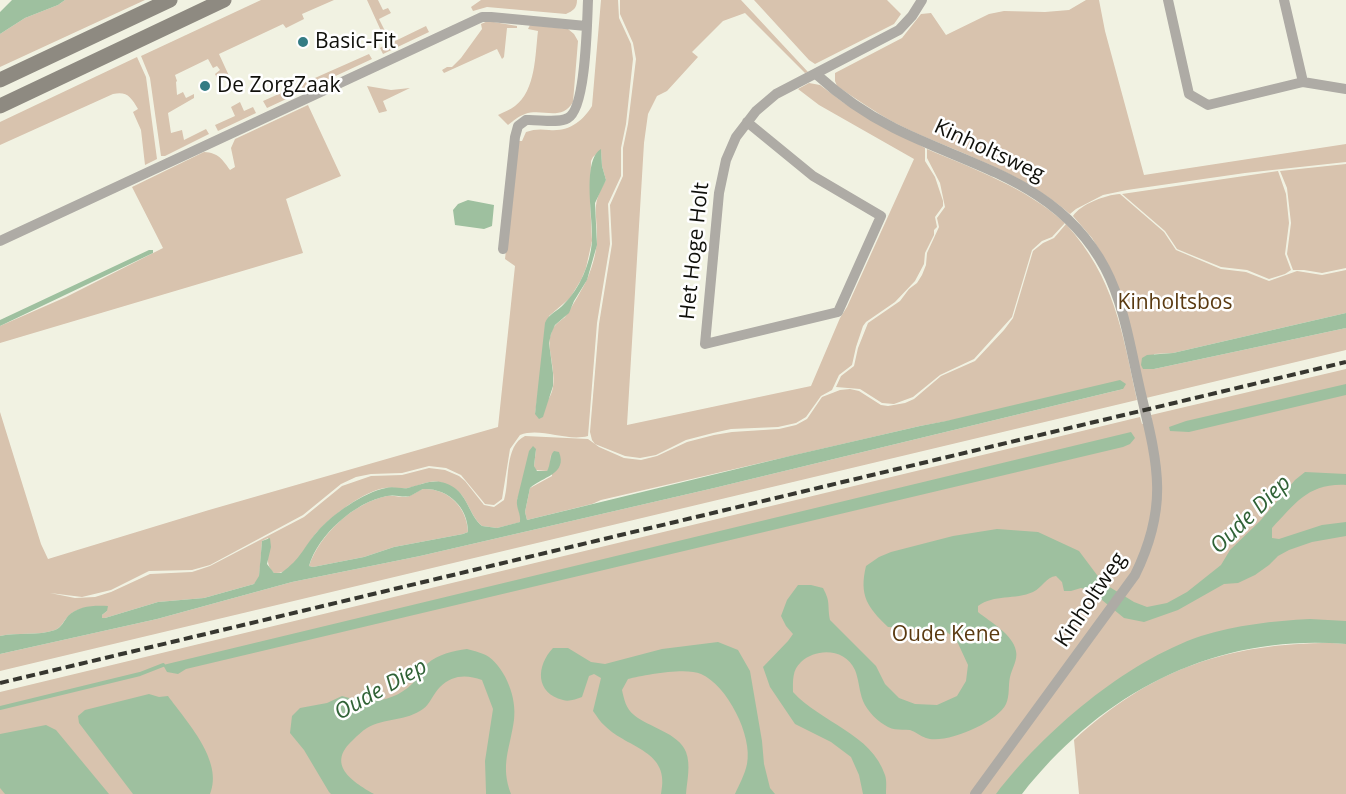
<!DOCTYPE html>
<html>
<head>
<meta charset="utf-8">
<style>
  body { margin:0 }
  canvas { display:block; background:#f1f2e2 }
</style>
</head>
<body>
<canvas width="1346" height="794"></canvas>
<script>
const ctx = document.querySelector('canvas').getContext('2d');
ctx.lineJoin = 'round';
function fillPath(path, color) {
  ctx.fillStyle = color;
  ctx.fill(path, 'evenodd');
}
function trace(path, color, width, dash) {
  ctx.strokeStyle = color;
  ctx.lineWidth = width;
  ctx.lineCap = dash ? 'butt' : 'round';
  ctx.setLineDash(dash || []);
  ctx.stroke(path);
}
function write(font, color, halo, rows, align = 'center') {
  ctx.font = font + ' "Open Sans",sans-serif';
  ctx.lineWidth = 5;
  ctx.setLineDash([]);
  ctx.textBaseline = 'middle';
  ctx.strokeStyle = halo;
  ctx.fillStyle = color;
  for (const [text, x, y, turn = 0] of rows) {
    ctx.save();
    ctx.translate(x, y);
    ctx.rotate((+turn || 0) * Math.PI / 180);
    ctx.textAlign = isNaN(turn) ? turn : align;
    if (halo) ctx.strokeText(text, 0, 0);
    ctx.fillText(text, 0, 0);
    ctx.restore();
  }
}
fillPath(new Path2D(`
  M65 0H145L0 67V34L25 18 58 5Z
  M261 0H334L302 14 304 19 286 28 283 24 219 54 230 78 219 82 215 74 220 70 217 66 213 68 208 59 175 75 177 81 176 82 177 95 183 92 186 98 194 94V98L168 113 171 133 182 130 184 140 206 129 209 134 165 156H161L150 78 141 56Z
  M367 0H378L383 10 388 8 391 13 379 19 391 43 426 26 429 32 383 54 380 48 387 44Z
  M481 0H577C577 8 573 11 566 14L487 7 473 11 471 7Z
  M601 0H618L619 18 631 44 633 59 626 124 621 148V176L608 204 610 244 597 323 588 436C566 442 541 427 520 435L510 449 502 499 494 505 485 504 461 475 446 468 429 466 402 473 371 474 356 477 341 484 303 515 210 565 192 570 149 571 111 590 82 597 50 593 75 598 95 597 111 592 150 574 192 572 210 566 304 517 342 486 371 476 402 475 429 468 445 470 459 476 465 481 484 505 494 507 504 500C510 481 504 446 525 436L588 439 599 447 624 458 641 460 657 456 687 442 714 435 732 432 779 429 796 425 807 419 822 397 840 390 850 389 859 391 881 405 888 406 905 403 914 399 941 376 975 361 1004 330 1013 318 1033 251 1043 243 1054 238 1066 224C1115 279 1122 331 1137 400L0 671V654L157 619 292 582 420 556 714 488 1123 389 920 426 601 500 592 504 527 520 525 512 530 488 552 476 551 454 550 467 547 471 535 470 534 466 536 449 517 500C517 508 521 513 521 522L497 528 482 526C469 515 468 495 452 487 432 476 426 484 408 488 400 489 392 487 385 488 364 491 333 515 319 530 306 542 296 575 274 573 263 563 271 552 268 538L262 541 259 579 254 584 204 598 158 602 105 618H102V615L107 611C90 607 77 605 65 620 62 624 60 628 55 630 38 636 18 632 0 636V412L41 544 48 559 209 510 498 427 515 266 505 259 518 141H522L526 132C534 129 541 129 549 130 569 132 583 121 592 106ZM601 150 602 166 606 180C591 206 597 209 597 237 597 250 593 265 588 277 587 281 568 314 565 317 559 322 553 325 551 334 548 341 550 349 551 357 555 384 557 395 535 414L549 316 570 298 581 280 586 268 592 241 590 200 591 161 593 157Z
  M620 0H741L808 72 805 73 745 13 723 21 692 52 698 57 667 91 657 96 648 114 644 143 627 425 811 386 840 318 847 307 914 159 819 105 798 89 809 83 820 85 844 103 925 148V161L935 177 943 201V206L935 217 937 227 934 230V235L925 253 924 264 915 281 895 302 866 322 863 326 856 347 852 365 839 375 832 390 821 396 806 417 796 423 778 427 731 429 713 433 686 440 656 455 640 458 625 456 595 444 592 440 590 432 599 324 612 244 610 205 623 176V148L628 124 636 59 633 43 620 14Z
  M754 0H887L901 14 894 24 815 64 809 60Z
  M1086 0H1099L1105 31 1144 175 1346 144V162L1245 173 1127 190 1103 195 1076 209 1070 214C1019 169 955 153 895 123 875 112 856 99 837 86L835 81V73L902 38 921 14 931 13 946 35 989 14 1004 11 1045 12 1069 10Z
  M488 21 517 26V28H507L504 57 502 59 497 49 444 73 442 70 447 67H452L461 58 482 29 481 24Z
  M530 25 568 29 574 34 578 41 573 102C561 122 543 108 525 114 519 116 513 121 508 125L498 115C503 112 510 110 515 106 536 90 535 55 538 31L528 29Z
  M369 54 372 59 267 108 263 101Z
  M137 57 146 77 157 159 145 165 141 130 133 112 138 109C131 97 127 91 113 94L0 145V122Z
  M367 86 391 90 410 88 383 101 387 111 379 113Z
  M240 102 244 111 253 107 256 113 218 131 215 125 235 116 231 107Z
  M308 105 341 176 286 199 303 253 0 343V326L66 297 163 248 132 187 204 152C219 153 222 159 230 170L235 167 231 148 235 139Z
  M927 149C976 170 1025 187 1065 223L1052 237 1042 241 1032 250 1012 317 974 359 940 375 913 397 894 404 882 403 860 389 836 387 841 376 854 366 858 348 868 323 900 301 909 289 917 283 922 275 926 265 927 253 939 227 937 218 945 207 940 183 927 158Z
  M1346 164V268L1322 273 1304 270H1293L1287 254 1291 223 1287 188 1280 171Z
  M1278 171 1286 194 1289 223 1285 254 1291 270 1285 274 1269 279 1247 270 1221 267 1189 254 1177 249 1165 231 1122 194Z
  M1120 194 1164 232 1176 250 1221 269 1246 272 1269 281 1297 271 1322 275 1346 270V313L1173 353 1154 354V369L1346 328V350L1146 398 1109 266 1092 238 1073 216C1081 204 1105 195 1120 194Z
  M1346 369V638L1312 636 1190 658 1080 726 1015 794H0V692L1140 417 1142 424 1152 421 1151 415Z
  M423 489C448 488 467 507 468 532L463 534 394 547 364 557 313 567 309 566C320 534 353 503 387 496 393 495 399 497 406 497 412 496 417 491 423 489Z
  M1332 643 1346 644V794H1079L1074 740C1151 669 1228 643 1332 643Z`), '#d8c3ae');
fillPath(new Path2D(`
  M12 0H65L58 5 25 18 0 34V12Z
  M601 149 602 166 606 180 595 203 597 245 587 280 574 301 569 313 555 325 551 334 549 343 553 373V386L543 417 539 419 535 414 545 323C548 314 558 311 564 304 580 288 590 264 592 242 594 221 581 161 601 149Z
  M468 200 494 205 492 226 484 229 455 225 453 210 458 204Z
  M149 250H153V253L0 326V320Z
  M1346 313V328L1154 369H1143L1141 365 1142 358 1147 355 1173 353Z
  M1120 380 1126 384 1123 389 714 488 420 556 292 582 157 619 0 654V636C18 632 38 636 55 630 61 628 64 621 68 616 78 606 94 605 108 606L107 611 102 615V618H105L158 602 204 598 254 584 259 576 262 541 270 538 271 547 267 564 274 573H281C302 558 302 549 317 532 331 515 364 492 386 488 393 486 401 489 408 488 426 483 439 476 456 489 469 500 470 516 482 526L497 528 520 522C521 513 516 509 517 500L529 451 533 446 536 449 534 466 537 471H547C551 465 549 456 554 451L559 452C568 474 542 477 530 488L525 512 527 520 790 456 920 426 946 421ZM423 489C448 488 468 507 468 532L463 534 394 547 364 557 313 567 309 566C318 535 355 502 387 496 395 494 403 498 410 496 415 494 418 491 423 489Z
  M1346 384V395L1189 432 1170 431 1169 427 1186 421Z
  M1131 432 1135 438 1130 444 1123 447 186 669 178 674 167 672 163 665Z
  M1305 472 1346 474V485C1308 483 1295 504 1272 528V538L1279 539 1322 525 1346 522V536L1312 542 1289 550 1278 556 1269 565 1255 575 1238 583 1224 584 1178 610 1144 622 1124 618 1091 591 1081 588 1071 591H1064L1062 582 1056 576C1046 577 1043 587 1033 592 1015 600 994 594 978 606V612C990 622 1013 634 1016 651 1018 660 1012 668 1010 677 1008 686 1010 695 1006 704 998 722 945 745 926 738 920 736 916 732 910 730 902 729 895 731 888 727 878 722 867 711 863 701 859 691 859 680 855 670 845 648 816 648 801 662 792 670 793 681 793 692 820 722 872 734 885 775 887 781 886 788 886 794H863L859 775 851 757 831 742 795 724 770 687 763 667 788 641 793 634 786 626 781 616 787 600 798 585H811L823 588C831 603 827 604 830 620L876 666 885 684 899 698 915 704 937 705 957 696 966 681 968 665 956 639 944 630 888 627C867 607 859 595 866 566L879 557 891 552 953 536 997 529 1038 532 1079 551 1103 583 1134 602 1147 607 1167 603 1187 592 1221 565 1230 550 1260 521 1295 480Z
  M1310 619 1346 621V644C1215 633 1102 692 1022 794H996C1044 731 1125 662 1201 636 1236 625 1273 621 1310 619Z
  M718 642 738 650 750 671 762 741 764 764 770 788 775 794H735C739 785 745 774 747 764 753 736 727 685 701 674 686 667 644 675 628 679L622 690C624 699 626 709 634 715 648 727 679 733 686 752 691 765 687 781 686 794H661C671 750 628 749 605 726 600 722 597 716 593 711L601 678 594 674 589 676 582 697C576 699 569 702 563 700 535 693 536 666 553 648H568L591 662 605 664 662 649Z
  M467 649C474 651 483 653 489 657 506 670 517 698 514 720 510 749 500 765 511 794H486V792L485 761 493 709 482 680C466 674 452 675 440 687 433 694 430 704 423 709 407 721 384 718 367 728 362 731 357 736 353 740 326 764 351 781 374 794H331L329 792 304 750 290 733 292 716 300 708 327 703 342 696C368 704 393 703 413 683 418 677 421 669 427 664 438 654 453 651 467 649Z
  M149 694 159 697 168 696C186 721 224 761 210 794H133L79 723 78 716 85 710Z
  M46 725 56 730 109 794H5L0 788V734Z`), '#9ec09f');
trace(new Path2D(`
  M0 708 140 674 163 665`), '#9ec09f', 4);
trace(new Path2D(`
  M1168 0 1189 94 1208 105 1303 82 1346 89
  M1284 0 1303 82
  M816 74C839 95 866 114 894 128 974 168 1059 182 1105 268 1125 306 1131 352 1141 394 1158 465 1169 506 1135 575L975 794
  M747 122 813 176 881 216 838 312 705 344 719 193 726 160 736 137 756 111 776 94 899 30 912 16 922 0
  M0 241 482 17H491L586 26
  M503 249 515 137 518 126 526 120C538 119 557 124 568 118 586 109 587 22 588 0`), '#aeaba5', 10);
trace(new Path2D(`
  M0 80 170 0
  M0 106 224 0`), '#8e8a81', 15);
trace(new Path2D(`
  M0 683 1346 362`), '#373730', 4, [9, 4.5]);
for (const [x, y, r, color] of [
  [303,42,6,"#347c84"],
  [205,86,6,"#347c84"]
]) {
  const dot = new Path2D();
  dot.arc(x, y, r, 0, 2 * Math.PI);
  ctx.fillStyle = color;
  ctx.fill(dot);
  trace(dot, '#fff', 2);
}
write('21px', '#10100b', '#fff', [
  ["Basic-Fit",315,42],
  ["De ZorgZaak",217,86]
], 'left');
write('21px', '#10100b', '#fff', [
  ["Kinholtsweg",989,151,25],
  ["Het Hoge Holt",695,251,-84],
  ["Kinholtweg",1091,600,-56]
]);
write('21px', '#5a3a11', '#fff', [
  ["Kinholtsbos",1175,303],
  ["Oude Kene",946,635]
]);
write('italic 22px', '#306236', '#fff', [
  ["Oude Diep",1251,515,-44],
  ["Oude Diep",381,690,-29]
]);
</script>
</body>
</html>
